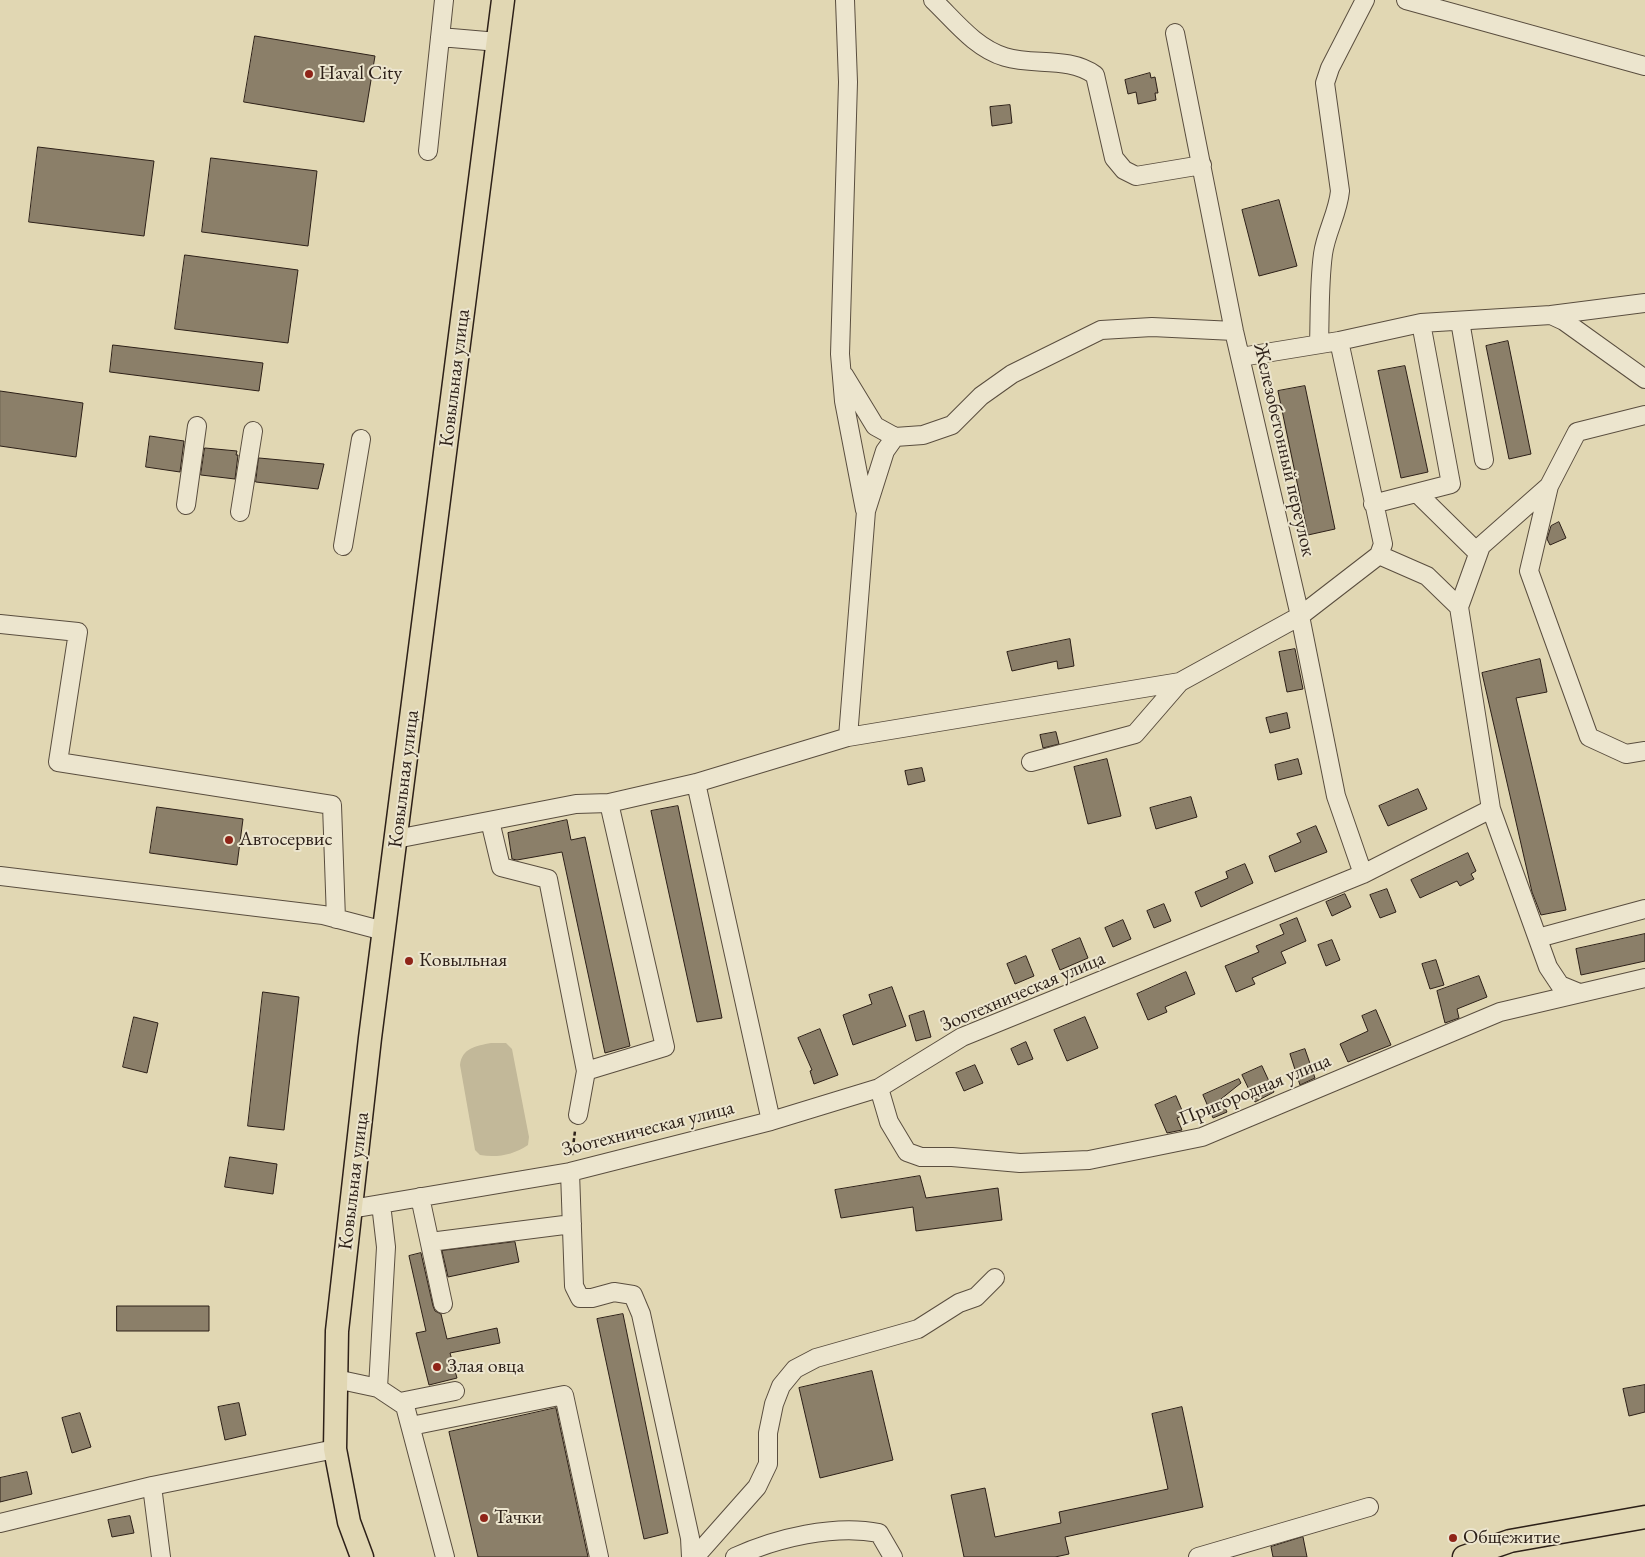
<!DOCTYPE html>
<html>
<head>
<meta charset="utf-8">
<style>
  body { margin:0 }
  canvas { display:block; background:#e1d7b3 }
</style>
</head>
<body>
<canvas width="1645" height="1557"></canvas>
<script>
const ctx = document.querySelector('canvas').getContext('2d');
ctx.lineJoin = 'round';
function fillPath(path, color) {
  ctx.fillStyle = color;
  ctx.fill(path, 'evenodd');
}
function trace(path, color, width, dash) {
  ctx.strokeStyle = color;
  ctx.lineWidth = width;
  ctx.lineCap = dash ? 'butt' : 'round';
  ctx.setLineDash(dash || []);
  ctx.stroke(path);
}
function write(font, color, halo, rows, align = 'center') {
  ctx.font = font + ' "EB Garamond",serif';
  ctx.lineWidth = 4;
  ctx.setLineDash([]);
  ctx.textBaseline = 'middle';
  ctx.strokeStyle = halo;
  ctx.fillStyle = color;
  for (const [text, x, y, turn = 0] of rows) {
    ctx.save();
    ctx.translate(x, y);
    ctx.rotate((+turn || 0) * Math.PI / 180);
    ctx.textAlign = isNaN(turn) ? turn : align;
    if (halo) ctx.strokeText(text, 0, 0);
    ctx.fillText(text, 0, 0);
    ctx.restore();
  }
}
fillPath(new Path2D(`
  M491 1043H506L512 1049 529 1137 528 1145C513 1155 497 1158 480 1155L475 1150 460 1065C462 1048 476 1046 491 1043Z`), '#c2b899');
const building = new Path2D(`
  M255 36 375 56 364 122 244 102Z
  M1150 73 1151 78 1155 77 1158 93H1155L1156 100 1138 104 1136 92 1128 94 1125 80Z
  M1010 105 1012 123 992 126 990 107Z
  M38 147 154 161 144 236 29 222Z
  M211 158 317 171 308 246 202 232Z
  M1279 200 1297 266 1259 276 1242 210Z
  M185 255 298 270 288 343 175 329Z
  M1508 341 1531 454 1509 459 1486 346Z
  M113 345 263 363 259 391 110 372Z
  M1405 366 1428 472 1401 478 1378 371Z
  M1305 386 1335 529 1308 535 1278 391Z
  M0 391 83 403 76 457 0 446Z
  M150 436 184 441 180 472 146 467Z
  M205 448 237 451 236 455H238L235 479 201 475Z
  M259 458 324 464 318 489 256 482Z
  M1559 522 1566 538 1550 545 1547 539 1551 526Z
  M1070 639 1074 666 1058 669 1057 661 1012 671 1007 652Z
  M1295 649 1303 689 1287 692 1279 652Z
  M1540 659 1547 692 1516 698 1566 910 1541 915 1532 892 1482 673Z
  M1287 713 1290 728 1270 733 1266 718Z
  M1056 732 1059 744 1043 748 1040 735Z
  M1107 759 1121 816 1088 824 1074 767Z
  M1298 759 1302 774 1278 780 1275 765Z
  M922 768 925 781 908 785 905 771Z
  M1418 789 1427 809 1388 826 1379 806Z
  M1191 797 1197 817 1156 829 1150 808Z
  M678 806 722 1018 697 1022 651 811Z
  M157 807 243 819 237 865 150 853Z
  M567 820 571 840 585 837 630 1046 605 1053 562 852 517 860 512 859 508 833Z
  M1316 826 1327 852 1275 872 1269 856 1301 842 1297 834Z
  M1468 853 1476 871 1471 874 1474 879 1460 886 1457 881 1420 898 1411 880Z
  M1245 864 1253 883 1201 907 1195 892 1228 878 1226 872Z
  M1387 889 1396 912 1380 918 1370 895Z
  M1345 894 1351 907 1332 916 1326 902Z
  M1164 904 1171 921 1154 928 1147 911Z
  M1297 918 1306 941 1281 952 1286 963 1252 978 1255 984 1236 992 1225 966 1259 952 1256 946 1284 934 1280 925Z
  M1123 920 1131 939 1113 947 1105 928Z
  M1645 934V961L1581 975 1576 949Z
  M1080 938 1088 958 1060 970 1052 950Z
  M1332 940 1340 960 1326 966 1318 945Z
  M1026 956 1034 976 1015 984 1007 964Z
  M1436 960 1444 985 1430 989 1422 964Z
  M1186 972 1195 994 1165 1007 1167 1012 1148 1020 1137 994Z
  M1479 976 1487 997 1457 1009 1459 1018 1445 1023 1437 991Z
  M892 987 906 1026 853 1045 843 1015 872 1004 869 995Z
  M263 992 299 997 284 1130 248 1126Z
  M1376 1010 1391 1045 1348 1062 1340 1044 1368 1031 1362 1016Z
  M924 1011 931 1037 916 1041 909 1016Z
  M134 1017 158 1023 147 1073 123 1067Z
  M1085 1017 1098 1048 1067 1061 1054 1030Z
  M820 1029 838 1075 814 1084 810 1071 812 1070 798 1038Z
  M1026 1042 1033 1059 1018 1065 1011 1049Z
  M1305 1049 1315 1078 1300 1085 1290 1054Z
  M975 1065 983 1083 964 1091 956 1073Z
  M1262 1066 1274 1092 1255 1102 1242 1075Z
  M1239 1079 1241 1083 1221 1099 1227 1112 1213 1118 1203 1095Z
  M1176 1096 1184 1115 1177 1118 1182 1130 1167 1133 1155 1105Z
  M230 1157 277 1164 273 1194 225 1187Z
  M920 1176 926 1198 998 1188 1002 1220 916 1231 913 1207 841 1218 835 1190Z
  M515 1242 519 1262 448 1277 442 1251Z
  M421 1253 433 1306 435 1311 441 1314 447 1339 497 1328 500 1343 450 1353 457 1378 429 1385 416 1333 426 1331 409 1256Z
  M117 1306H209V1331H117Z
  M623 1314 668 1533 644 1539 597 1319Z
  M872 1371 893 1460 820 1478 799 1388Z
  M1645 1385V1412L1629 1416 1623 1389Z
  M239 1403 246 1435 225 1440 218 1407Z
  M1182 1407 1203 1507 1065 1537 1069 1554 1055 1557H964L951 1495 985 1488 995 1537 1061 1523 1059 1512 1168 1489 1152 1414Z
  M556 1408 588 1557H478L449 1432Z
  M80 1413 91 1447 72 1453 62 1418Z
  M27 1472 32 1494 0 1502V1478Z
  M130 1516 134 1533 112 1537 108 1520Z
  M1303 1537 1307 1557H1273L1271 1547Z`);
fillPath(building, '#8b7f69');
trace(building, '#2d2018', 1);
const minor = new Path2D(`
  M845 0 848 82 840 354 844 401 865 510
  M933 0C955 21 975 48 1005 57 1034 66 1068 56 1095 75L1114 158 1124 170 1136 176 1202 165
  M1406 0 1645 66
  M1175 33 1234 331 1300 616 1336 796 1363 874
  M440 37 498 42
  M428 151 444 0
  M1551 315 1645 303
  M1460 321 1484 460
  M1319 344C1320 314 1319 284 1323 254 1326 232 1338 213 1340 191L1325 83 1330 68 1365 0
  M1241 357 1339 341 1421 323 1551 315 1564 321 1645 379
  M844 375 875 426 895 437
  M1645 415 1577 432 1549 486 1529 571 1589 737 1626 754 1645 751
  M1549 486 1481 546 1459 607 1491 809 1548 967 1560 985 1577 992
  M1417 493 1478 553
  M1373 504 1451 484 1421 323
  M186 505 197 426
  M240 512 253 431
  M343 546 361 439
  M1379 555 1427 576 1459 607
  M0 624 78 632 58 762 332 805 336 919
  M848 737 866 511 885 451 895 437 923 435 952 425 981 396 1012 374 1101 330 1152 327 1234 331
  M1031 762 1135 734 1180 682
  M696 783 771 1121
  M490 821 501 867 548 879 586 1071
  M396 839 576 804 609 803 696 783 848 737 1180 682 1300 616 1379 555 1383 544 1339 341
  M0 876 323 915 384 931
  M1538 938 1645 909
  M879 1088 889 1122 907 1152 921 1157H952L1020 1163 1089 1160 1202 1137 1500 1012 1645 978
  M578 1115 586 1071 665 1047 609 803
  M570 1172 574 1286 580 1298H592L614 1292 633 1295 641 1314 690 1538 691 1557
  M420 1197 443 1304
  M351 1209 570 1172 771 1121 879 1088 962 1037 1363 874 1491 809
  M430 1242 572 1224
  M336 1379 378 1388 405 1406 445 1557
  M378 1388 386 1247 381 1204
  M400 1402 455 1391
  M411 1426 564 1395 599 1557
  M152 1486 161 1557
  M0 1523 152 1486 335 1449
  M695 1557 757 1487 768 1464V1433L774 1404 781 1386 795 1369 816 1358 918 1329 959 1303 976 1297 995 1278
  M735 1557C776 1538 835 1524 879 1533L893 1557
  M1198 1557 1369 1507`);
const major = new Path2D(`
  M362 1557 349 1522 335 1449 337 1331 370 1038 503 0
  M1464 1557 1510 1541 1645 1517`);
trace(minor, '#5a4e3f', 20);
trace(major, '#2d2018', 25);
trace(new Path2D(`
  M572 1155 575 1131`), '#2d2018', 2.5, [4, 2.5]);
trace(minor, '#ece5ce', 18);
trace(major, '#e1d7b3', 22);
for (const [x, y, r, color] of [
  [309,74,5,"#8f2418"],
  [229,840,5,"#8f2418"],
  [409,961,5,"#8f2418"],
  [437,1367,5,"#8f2418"],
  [484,1518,5,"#8f2418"],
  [1453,1538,5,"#8f2418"]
]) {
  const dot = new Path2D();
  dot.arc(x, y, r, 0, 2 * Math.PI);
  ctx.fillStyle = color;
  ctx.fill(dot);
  trace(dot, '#ece5ce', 2);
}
write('20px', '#2d2018', '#ece5ce', [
  ["Haval Сity",319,74],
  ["Автосервис",239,840],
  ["Ковыльная",419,961],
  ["Злая овца",447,1367],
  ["Тачки",494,1518],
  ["Общежитие",1463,1538]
], 'left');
write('20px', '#2d2018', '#ece5ce', [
  ["Ковыльная улица",455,378,-83],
  ["Железобетонный переулок",1284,450,77],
  ["Ковыльная улица",404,779,-83],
  ["Зоотехническая улица",1023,992,-23],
  ["Пригородная улица",1255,1090,-22],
  ["Зоотехническая улица",648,1129,-14],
  ["Ковыльная улица",354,1181,-83]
]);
</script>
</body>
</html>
